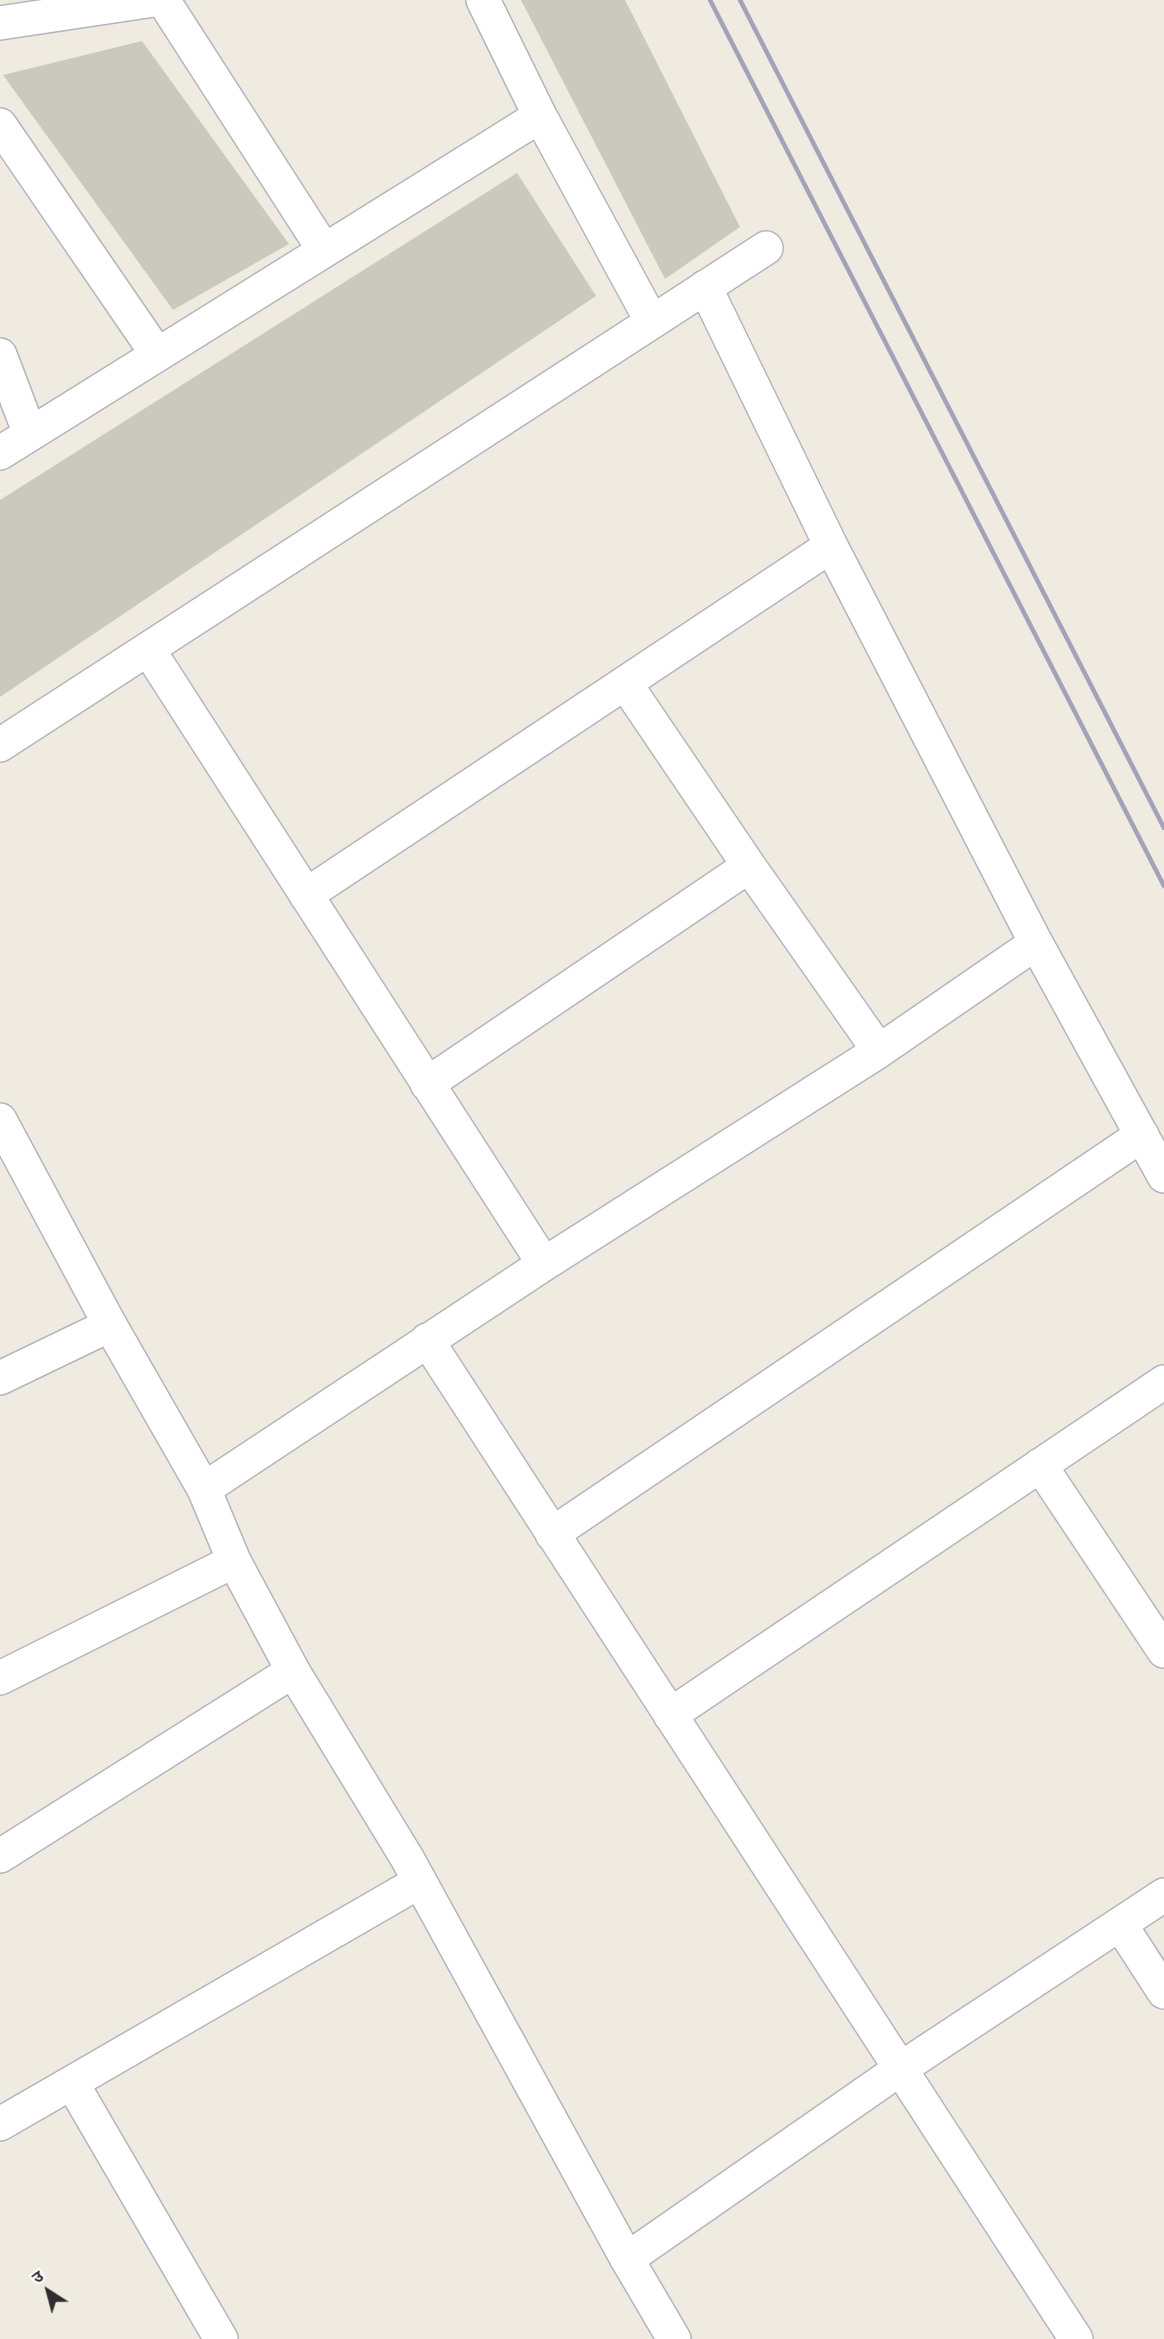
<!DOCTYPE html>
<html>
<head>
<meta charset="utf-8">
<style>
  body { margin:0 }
  #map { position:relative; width:1164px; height:2339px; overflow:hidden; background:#efebe0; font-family:Barlow,"Noto Sans Devanagari",sans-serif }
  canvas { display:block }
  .north { position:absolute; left:18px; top:2261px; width:60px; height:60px; -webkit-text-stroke:4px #fff; paint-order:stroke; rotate:324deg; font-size:16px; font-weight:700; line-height:24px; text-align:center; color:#2e2e2e }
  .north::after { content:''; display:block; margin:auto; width:21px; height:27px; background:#2e2e2e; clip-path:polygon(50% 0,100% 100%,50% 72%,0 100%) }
</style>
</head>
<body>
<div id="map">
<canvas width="1164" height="2339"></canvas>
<div class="north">उ</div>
</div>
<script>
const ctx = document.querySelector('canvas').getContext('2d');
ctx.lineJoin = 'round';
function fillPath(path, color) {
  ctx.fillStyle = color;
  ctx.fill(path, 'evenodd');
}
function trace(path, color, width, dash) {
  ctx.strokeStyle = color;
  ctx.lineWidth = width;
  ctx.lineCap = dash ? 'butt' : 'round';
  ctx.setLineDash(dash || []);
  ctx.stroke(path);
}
fillPath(new Path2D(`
  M521 0H625L740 227 665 279Z
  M142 41 289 244 173 310 3 75Z
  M517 173 596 296 0 697V500Z`), '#cbc9be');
const minor = new Path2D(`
  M163 0 324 250
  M483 0 540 116 652 322
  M0 23 154 0
  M0 125 157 354
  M705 287 831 546 1036 943 1164 1176
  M0 355 30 434
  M0 453 540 116
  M148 649 544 1264
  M625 683 749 866 879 1051
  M0 745 766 248
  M306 895 831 546
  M427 1084 749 866
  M427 1340 1076 2339
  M0 1378 110 1325
  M1040 1465 1164 1651
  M204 1489 544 1264 879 1051 1036 943
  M552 1534 1142 1135
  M0 1678 234 1561
  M670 1715 1164 1382
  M0 1856 293 1671
  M1120 1924 1164 1992
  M72 2083 221 2339
  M0 2124 419 1882
  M627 2259 900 2069 1164 1895`);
const tertiary = new Path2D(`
  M0 1120 110 1325 204 1489 234 1561 293 1671 407 1858 627 2259 674 2339`);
trace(minor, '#b4b4c1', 36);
trace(tertiary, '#b4b4c1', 36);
trace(minor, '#fff', 33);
trace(tertiary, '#fff', 33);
trace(new Path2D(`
  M710 0 1164 886
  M740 0 1164 828`), '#a2a2b8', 4.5);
</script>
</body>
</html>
